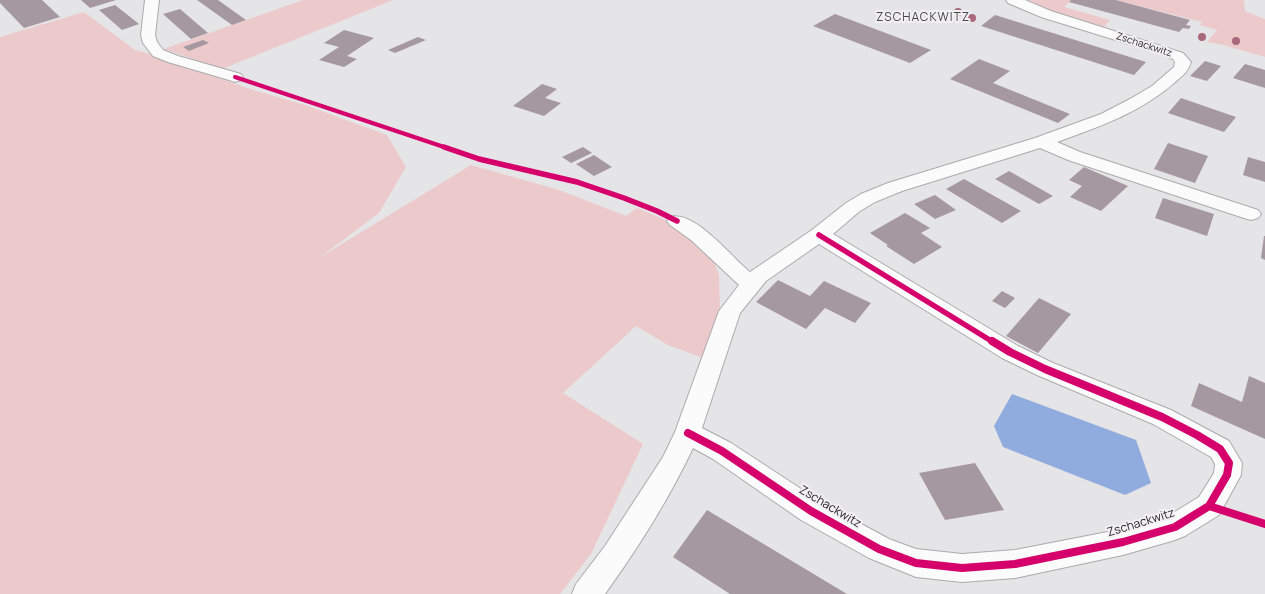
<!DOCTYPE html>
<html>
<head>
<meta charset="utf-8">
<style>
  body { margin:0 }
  canvas { display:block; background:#e5e4e6 }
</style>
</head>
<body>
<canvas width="1265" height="594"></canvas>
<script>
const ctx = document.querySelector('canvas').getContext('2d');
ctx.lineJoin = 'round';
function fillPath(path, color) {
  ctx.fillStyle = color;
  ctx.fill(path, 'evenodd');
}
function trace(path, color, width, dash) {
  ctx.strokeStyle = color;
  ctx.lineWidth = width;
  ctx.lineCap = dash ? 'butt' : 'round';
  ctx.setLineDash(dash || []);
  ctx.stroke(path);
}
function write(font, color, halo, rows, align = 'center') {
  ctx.font = font + ' Manrope,sans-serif';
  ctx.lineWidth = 4;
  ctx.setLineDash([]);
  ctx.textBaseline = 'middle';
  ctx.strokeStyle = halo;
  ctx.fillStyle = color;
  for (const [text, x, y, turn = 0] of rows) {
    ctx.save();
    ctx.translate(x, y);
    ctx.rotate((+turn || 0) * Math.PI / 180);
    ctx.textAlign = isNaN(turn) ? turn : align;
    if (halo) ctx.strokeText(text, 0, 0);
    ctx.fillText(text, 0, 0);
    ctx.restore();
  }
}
fillPath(new Path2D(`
  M303 0H393L222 69 164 49Z
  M1028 0H1071L1064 7 1110 20 1104 27 1052 11Z
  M1116 0H1244L1245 11 1265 19V57L1223 45 1207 42 1217 30 1200 25 1202 22Z
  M84 12 135 50 154 55 247 88 308 106 387 135 406 167 379 213 319 258 471 165 559 190 626 216 637 208 673 223 711 254 719 275 720 309 703 358 668 345 636 326 563 393 643 444 591 554 560 594H0V37Z`), '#eccacc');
fillPath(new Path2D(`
  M1012 394 1136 440 1151 483 1125 495 1003 447 994 426Z`), '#90abdd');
fillPath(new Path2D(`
  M0 0H42L60 17 24 28 0 3Z
  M81 0H116L90 8Z
  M197 0H218L246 20 232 25Z
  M1071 0H1116L1190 20 1186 25 1191 26 1189 29 1183 28 1179 32 1069 2Z
  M115 5 139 24 122 30 99 10Z
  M180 9 208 33 191 39 163 14Z
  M835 14 931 50 910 63 813 26Z
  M995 15 1146 62 1134 75 981 26Z
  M344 30 374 38 347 56 357 59 344 67 319 60 339 47 324 43Z
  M418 37 426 40 395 53 388 50Z
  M203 40 209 43 189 51 183 47Z
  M979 59 1010 71 993 83 1070 114 1058 123 950 79Z
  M1205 61 1221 66 1207 81 1190 76Z
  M1245 64 1265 70V88L1233 78Z
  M542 84 557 89 545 98 561 103 544 116 513 106Z
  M1181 98 1236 117 1224 132 1168 113Z
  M1168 143 1208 156 1195 183 1154 169Z
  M583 147 592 153 571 163 562 157Z
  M594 155 612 167 594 176 576 164Z
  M1248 157 1265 162V182L1243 175Z
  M1084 167 1128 186 1101 211 1070 197 1082 186 1069 180Z
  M1009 171 1053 196 1039 204 995 179Z
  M964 179 1021 211 1002 223 946 189Z
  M935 195 956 210 935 219 914 204Z
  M1163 198 1214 214 1207 236 1155 218Z
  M905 213 930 228 921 233 942 247 914 264 886 246 888 245 870 233Z
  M1264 236H1265V260L1261 258Z
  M778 280 810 296 824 281 871 303 855 323 825 308 806 329 756 302Z
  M1002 291 1015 298 1005 308 992 301Z
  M1039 298 1071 314 1038 353 1006 336Z
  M1249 376 1265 383V439L1191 406 1199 383 1242 402Z
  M975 463 1004 510 945 520 919 473Z
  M707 510 847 594H730L673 557Z`), '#a698a0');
const minor = new Path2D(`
  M145 0H159L155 35 157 42 163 50 178 56 241 74 243 77 241 80 235 82 229 80 168 62 153 56 143 43 141 35Z
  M1006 0H1025L1051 11 1183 53 1191 62C1188 72 1182 76 1174 83 1140 113 1098 127 1057 142L1080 152 1258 210 1261 214 1258 218 1251 220 1244 218 1068 160 1040 148 902 191 875 202 860 211 833 234 1018 346 1053 363 1171 410 1229 441 1242 463 1241 475 1219 515 1185 536 1175 540 1123 555 1015 578 962 582 916 577 869 558 801 520 713 459 693 448C669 499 638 548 605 594H572L576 584 605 546 663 457 675 432 719 311 739 285 691 240 670 225 667 221 670 217C695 210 731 257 750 272L812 230 846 203 861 194 888 183 1035 138 1101 114 1130 99 1152 86 1174 67 1175 62 1173 59 1161 54 1041 17 1008 3ZM819 244 1002 358 1037 375 1153 424 1211 457 1215 464 1214 473 1199 497 1168 516 1123 529 1015 550 962 554 916 549 889 539 821 502 731 443 702 428 740 313 766 281Z`);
trace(minor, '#abaaac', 2);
fillPath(minor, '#fbfbfb');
trace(new Path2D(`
  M235 77 447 148`), '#d6006c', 4);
trace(new Path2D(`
  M444 147 479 159 577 182 624 198 657 211 677 221
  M819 235 993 342`), '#d6006c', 5.5);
trace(new Path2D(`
  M688 433 722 451 811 511 879 549 916 563 962 568 1015 564 1123 542 1175 527 1209 506 1227 475 1229 463 1220 449 1197 435 1162 417 1045 369 1010 352 992 341
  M1209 506 1265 524`), '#d6006c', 8);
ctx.fillStyle = '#aa697b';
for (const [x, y] of [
  [958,12],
  [972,18],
  [1202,37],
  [1236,41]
]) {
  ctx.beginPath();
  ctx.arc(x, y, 4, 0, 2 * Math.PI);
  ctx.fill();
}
write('10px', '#29282a', '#f3f0f4', [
  ["Zschackwitz",1144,45,18]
]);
ctx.letterSpacing = '1px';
write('12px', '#484649', '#f3f0f4', [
  ["ZSCHACKWITZ",923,18]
]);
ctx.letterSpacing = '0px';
write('12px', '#29282a', '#f3f0f4', [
  ["Zschackwitz",830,507,31],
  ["Zschackwitz",1141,523,-17]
]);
</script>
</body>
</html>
